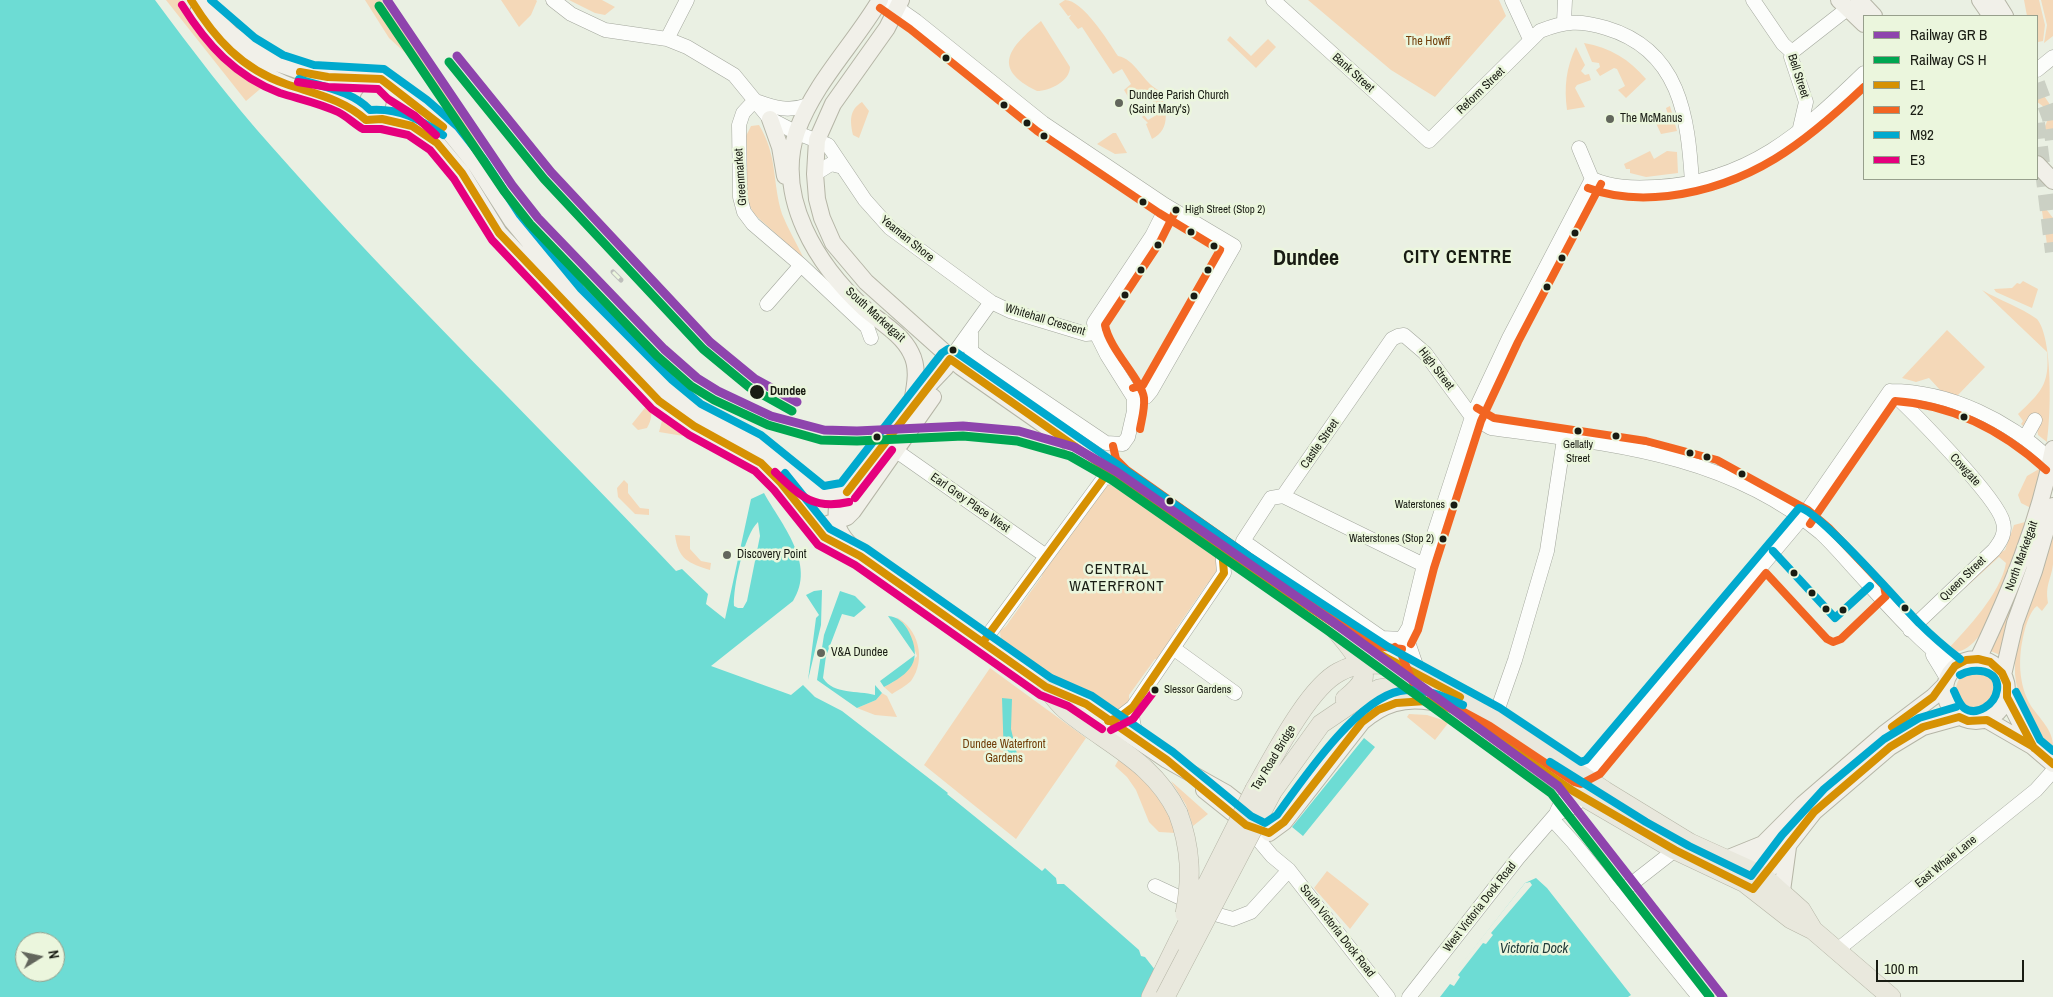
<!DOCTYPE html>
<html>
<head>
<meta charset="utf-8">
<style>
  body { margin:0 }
  #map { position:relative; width:2053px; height:997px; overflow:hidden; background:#eaf0e3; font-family:"Archivo Narrow",sans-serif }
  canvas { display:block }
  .legend { position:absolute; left:1863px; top:15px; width:175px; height:165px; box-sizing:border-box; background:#ebf6dd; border:1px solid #979f8c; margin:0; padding:6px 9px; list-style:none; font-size:15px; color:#191c13 }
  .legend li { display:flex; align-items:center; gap:10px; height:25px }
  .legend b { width:25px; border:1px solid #979f8c }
  .north { position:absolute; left:15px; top:932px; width:50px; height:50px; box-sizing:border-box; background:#ebf6dd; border:1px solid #979f8c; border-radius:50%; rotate:80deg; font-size:14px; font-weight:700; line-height:20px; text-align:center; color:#191c13 }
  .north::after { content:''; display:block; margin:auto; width:18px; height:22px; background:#62665c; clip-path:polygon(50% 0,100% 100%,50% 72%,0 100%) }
  .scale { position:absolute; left:1876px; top:960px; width:148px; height:22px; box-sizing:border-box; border:2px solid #191c13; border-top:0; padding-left:6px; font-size:15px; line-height:18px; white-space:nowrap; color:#191c13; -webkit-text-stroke:4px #ebf6dd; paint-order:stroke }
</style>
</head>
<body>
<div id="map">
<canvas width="2053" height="997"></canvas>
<ul class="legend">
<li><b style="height:6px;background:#8e44ad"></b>Railway GR B</li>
<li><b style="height:6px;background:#00a651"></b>Railway CS H</li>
<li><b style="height:6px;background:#d69103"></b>E1</li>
<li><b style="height:6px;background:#f26522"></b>22</li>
<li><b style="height:6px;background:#00a9ce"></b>M92</li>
<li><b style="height:6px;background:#e5007d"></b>E3</li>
</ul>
<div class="north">N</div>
<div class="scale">100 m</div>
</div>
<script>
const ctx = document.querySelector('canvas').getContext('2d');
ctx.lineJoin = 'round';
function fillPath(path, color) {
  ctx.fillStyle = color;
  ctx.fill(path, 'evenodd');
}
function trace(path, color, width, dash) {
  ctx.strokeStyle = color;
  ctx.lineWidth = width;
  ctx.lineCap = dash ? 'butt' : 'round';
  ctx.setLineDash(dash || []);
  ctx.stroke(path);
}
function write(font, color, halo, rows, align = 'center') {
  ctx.font = font + ' "Archivo Narrow",sans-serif';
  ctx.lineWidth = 5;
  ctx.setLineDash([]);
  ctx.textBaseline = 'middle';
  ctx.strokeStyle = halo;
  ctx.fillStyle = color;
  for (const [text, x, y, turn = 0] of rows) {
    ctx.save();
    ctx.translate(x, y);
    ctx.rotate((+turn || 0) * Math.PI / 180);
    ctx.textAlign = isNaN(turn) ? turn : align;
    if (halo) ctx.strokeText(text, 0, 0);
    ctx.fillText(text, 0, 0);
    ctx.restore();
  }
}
fillPath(new Path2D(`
  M166 0H180C189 18 210 30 211 51L215 48 266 84 246 101Z
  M365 0H381L463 118 514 205 471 135 443 96 412 59 389 38Z
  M501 0H536L537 1 531 15 519 27Z
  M569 0H602L615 7 605 15 595 13Z
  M1065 0C1083 0 1108 41 1118 56 1135 59 1143 82 1158 90 1167 106 1172 129 1152 139L1146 124 1148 123 1142 117 1144 115 1148 120 1160 113 1146 90 1130 100 1124 90 1131 84 1122 69 1113 74 1082 27 1078 29 1069 18 1071 15 1068 16 1059 4Z
  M1308 0H1499L1506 16 1435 97 1391 70Z
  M2024 0H2039L2045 25 2043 41 2038 42 2037 40V16H2027Z
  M2041 0H2053V36L2044 43 2047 25Z
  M1041 21 1070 67C1070 81 1050 91 1037 91 990 68 1010 47 1041 21Z
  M1230 36 1251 56 1268 39 1276 47 1256 68 1227 40Z
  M1584 43C1610 47 1630 60 1646 79L1626 98 1618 90 1625 86 1617 69 1614 68 1600 76 1596 70 1600 67 1599 63 1592 62Z
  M1576 47 1585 65 1581 71 1585 75 1589 74 1591 80 1577 85 1575 88 1585 107 1567 110C1564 87 1566 68 1576 47Z
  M2044 83 2046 85 2040 90 2053 109V132H2045L2043 129C2051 119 2048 108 2037 102V92Z
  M862 102 869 111 859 138 853 135C850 121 849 110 862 102Z
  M1670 106 1677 131 1661 134 1655 121 1668 115 1666 108Z
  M759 125C778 156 772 182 782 214 788 229 797 244 804 259L754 214 749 204 745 186 746 136 751 126Z
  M1113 133H1116L1127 153 1115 154 1097 144Z
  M1650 151 1654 159 1667 151 1677 152 1678 173 1646 177 1630 173V169H1626L1624 164Z
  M2046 209 2053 218V251H2048L2042 211Z
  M2023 281 2038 289 2032 308 1996 292 1994 289 2012 288 2017 283 2020 284Z
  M1982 290C1999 300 2020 307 2037 319 2053 338 2051 414 2047 442L2038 435 2037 428 2023 426 2021 424 2023 421 2018 414C2040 393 2050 385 2047 352Z
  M1947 330 1985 367 1957 396 1941 391 1929 378 1916 382 1902 378Z
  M648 404C653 413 652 419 647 428L638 430 632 424Z
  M664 413 702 439 659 432Z
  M2039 469 2042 471 2031 508 2021 503 2018 495 2027 476Z
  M624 480 628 484V493L640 508 649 509V515L635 514 618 497 617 488Z
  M1110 484 1216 558 1219 563 1214 581 1207 584 1176 629 1178 633 1160 660 1155 659 1129 695V701L1120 713 1105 716 1007 650 1001 642 1000 631 1006 626 1042 576 1040 571 1060 545 1064 544 1105 485Z
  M2029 521C2019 548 1986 668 1947 650 1967 629 2001 593 2006 563L1999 557 1963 590 1997 554 2005 550 2014 525Z
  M2053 532C2053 543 2053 554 2053 564 2051 581 2045 584 2048 603L2042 611 2037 606C2030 611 2026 625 2024 633 2018 657 2018 684 2031 706 2040 719 2053 730 2053 746H2050C2033 727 2021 707 2016 682 2009 641 2040 572 2053 532Z
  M675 535 690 536V549L701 561 711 563 710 570C688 563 678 559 675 535Z
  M2024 574 2027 575 2000 655 1988 650 2003 624Z
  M896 617C918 628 927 659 911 681 906 686 898 690 892 694L884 687 893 682 917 656 905 625Z
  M990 668 1086 738 1016 839 924 765Z
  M1956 690a20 20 0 1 1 40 0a20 20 0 1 1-40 0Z
  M882 693 887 696 897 717 875 715 857 708 876 700Z
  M1409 714 1427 715 1449 722 1435 740 1407 717Z
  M1120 757C1149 781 1164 797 1176 833L1159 832 1149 822 1136 790 1127 777 1115 766Z
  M1171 781 1208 814 1193 826 1186 805Z
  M1327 871 1369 904 1350 929 1314 888Z`), '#f4d8b8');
fillPath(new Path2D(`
  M0 0H155C192 50 230 100 272 147 402 295 546 432 676 571L682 569 708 594 706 604 725 619 751 499 764 493C781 524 817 564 793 601L711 666 791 695 803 685 815 697 842 711 948 793 947 794 1042 871 1045 868 1056 878 1057 884H1064L1139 950 1141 956 1145 957 1176 997H0ZM758 522 760 536 747 601 743 608H738L734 606C733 587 744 535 758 522ZM25 942H55V972H25Z
  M822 590 821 625 808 680 816 618 819 615 806 595 814 591Z
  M840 591 855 596 866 607 854 617 842 614 826 656 823 678C834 695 857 690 875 695V685L882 693 876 700 857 708 817 680 824 635Z
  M888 616C898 617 904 622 909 632 923 661 911 673 884 687L880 681 915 655Z
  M1002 698 1012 699 1011 729 1018 758 1004 759Z
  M1364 738 1375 747 1303 836 1292 827Z
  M1536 878 1547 888 1631 995 1628 997H1436L1525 883Z`), '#6ddcd4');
fillPath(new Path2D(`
  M1530 882 1532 885 1491 933 1493 935 1486 944 1483 943 1458 975 1460 977 1454 986 1450 984 1440 997H1435L1525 883Z`), '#eaf0e3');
trace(new Path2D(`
  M2037 83 2050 118 2053 140
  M2037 123 2053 252`), '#cbd0c4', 16, [16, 8]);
const minor = new Path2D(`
  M553 0 571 14 605 30 667 39 687 47 734 75 770 119 797 133 828 145 865 200 890 228 991 302 1010 311 1086 334 1096 333
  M886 0 916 21 1043 123 1165 205 1234 246 1151 391 1146 397 1134 398
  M1273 0 1429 141 1540 31C1565 21 1580 20 1606 28 1680 50 1688 116 1692 183
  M1512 0 1530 39
  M1753 0 1783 44 1792 52 1791 57 1806 102 1799 132
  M1564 22 1565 0
  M667 39 687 0
  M1792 52 1847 9
  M2037 70 2053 57
  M755 100 743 113 739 125 740 197 744 212 753 224 801 265 867 327 871 338
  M756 101C775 108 788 112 808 105
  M1579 148 1592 179C1613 188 1633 188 1656 187 1748 182 1802 133 1864 73
  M815 174 831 164 843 167
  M767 304 801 265
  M971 333V351L980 358 1106 443 1123 444 1128 437 1134 411V398L1107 355 1096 333 1094 323 1152 236 1167 206
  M950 359 991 302
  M1890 391C1912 411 1998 498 2003 522 2006 533 2001 541 1994 550L1910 630
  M1890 391C1950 391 2010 421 2053 462
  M2025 438 2035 420
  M895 450 1046 556
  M1283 496 1424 565
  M1402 639 1382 638 1243 541 1271 498 1283 496 1392 339 1398 336 1404 335 1425 353 1472 417 1491 428C1609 444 1726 453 1821 533 1832 543 1842 555 1852 566 1885 602 1915 638 1954 667
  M1402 639 1409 627 1424 565 1472 417 1509 338 1592 179
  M1402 639 1409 645 1420 677
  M983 642 1104 478 1118 477
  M1173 648 1235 693
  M1933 655 1947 678
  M1133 707C1131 723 1134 730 1143 743
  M1495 717 1515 660 1547 551 1564 439
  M1108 721 1120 717 1133 707 1224 573 1222 549
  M1580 774 1592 768 1802 518 1890 391
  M1556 814 1571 808 1584 797 1583 789
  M1552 819 1573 842 1699 997
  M1246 825 1272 856 1289 870 1388 997
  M1155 886 1215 914 1233 919 1251 912 1289 870
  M1616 896 1675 850
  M1836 951 2036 790 2053 771
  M1409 997 1518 858 1556 814C1560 803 1568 791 1580 788`);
const major = new Path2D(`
  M197 0 231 34 271 61 311 75 381 79 388 83 394 91 421 108 450 133 476 165 512 221 574 296 665 388 696 412 755 443 820 496H833L847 492
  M880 0C854 44 815 82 797 131 774 198 818 266 865 309 880 322 902 334 911 353 920 370 914 390 911 408
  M901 0 887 28 833 104 817 140 815 174 817 199 822 218 833 243 866 282 961 367 1243 564 1400 666
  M1839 0 1864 24
  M1859 0 1874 16
  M1980 0 1991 16
  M1995 0 2005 16
  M198 12C223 53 256 74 300 90 319 96 337 100 355 109
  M368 78C316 107 404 149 394 91
  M382 119 412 126 437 143 462 173 499 233 635 378 659 401 694 426 761 463 781 483 824 537 860 556 1046 687 1073 697 1167 760 1226 793 1254 815 1269 833
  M770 119 780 147 785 176
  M2037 164 2053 181
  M828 524 847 517 853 511 933 397
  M852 547C839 534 835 526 837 507L925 389 946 367
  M1945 690a31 31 0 1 1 62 0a31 31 0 1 1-62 0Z
  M1978 659C2010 592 2039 522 2053 449
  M2003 675 2015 623 2034 571 2053 506
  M2007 697 2032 746
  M1987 720 2032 746 2053 764
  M1204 790 1249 826
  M1269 833 1284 822 1362 722C1383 704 1404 697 1431 702
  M1726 859 1763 844
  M1746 881 1763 844 1803 804 1884 734 1933 697 1945 685
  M1756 886 1814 812 1890 747 1923 727 1959 717
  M1782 891 1788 847`);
const highway = new Path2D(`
  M1325 617C1335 631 1368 662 1363 679 1360 687 1351 694 1345 699
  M1046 687C1052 695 1059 704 1066 710 1108 745 1153 761 1178 813
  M1255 789C1273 758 1308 688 1339 672 1360 660 1384 663 1406 670L1495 717 1605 791 1690 843 1763 876 1801 910 1813 930
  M1272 792 1321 724 1358 699 1379 689 1392 687 1411 690 1447 707 1491 732 1572 790 1675 850 1745 883 1791 919 1813 930 1891 997
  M1151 997 1179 940`);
trace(minor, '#a3a79d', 15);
trace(major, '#b5b5a6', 18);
trace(highway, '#b5b5a6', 20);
trace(minor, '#fcfdfb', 14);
trace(major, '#f1f0e9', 16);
trace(highway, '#e9e8dd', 19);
const rail = new Path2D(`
  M613 272 621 280`);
trace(rail, '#bdbebb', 5);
trace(rail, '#ebf6dd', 3, [9]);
const highwayBridge = new Path2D(`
  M1178 813C1191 848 1192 878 1185 914
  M1179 940 1255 789
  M1165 997 1272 792`);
trace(highwayBridge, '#b5b5a6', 20, []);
trace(highwayBridge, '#e9e8dd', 19);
trace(new Path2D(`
  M191 0C215 39 242 69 286 84 315 94 343 99 366 120L382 119 412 126 437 143 462 173 499 233 659 401 694 426 761 463 781 483 824 537 860 556 1046 687 1086 704 1167 760 1246 825 1269 833 1284 822 1362 722 1378 710 1396 703 1426 701 1440 704 1458 712 1573 791 1675 850 1753 889 1814 812 1890 747 1923 727 1959 717 1968 721 1987 720 2032 746 2053 764
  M300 72 328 77 381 79 443 127
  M847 492 950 359 1243 564 1385 657 1460 697
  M983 642 1104 478 1118 477
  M1108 721 1120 717 1133 707 1224 573 1222 549
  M1892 727 1933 697 1955 666 1966 660 1978 659 1990 662 2002 673 2007 684V697L2034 748`), '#d69103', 8);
trace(new Path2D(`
  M880 8 910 29 1037 131 1159 213 1220 250 1143 385 1133 388
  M1588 188C1614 198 1641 199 1668 196 1751 186 1805 143 1864 87
  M1140 429C1142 418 1145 408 1144 398 1142 380 1109 349 1105 325L1160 242 1176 210
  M1113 446 1116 459 1127 470 1376 646 1402 649
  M1810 524 1895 401C1954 405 2003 431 2046 470
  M1411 644 1418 630 1434 568 1481 421 1518 342 1601 184
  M1395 647 1400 651 1414 685 1490 726 1574 782 1581 784 1600 774 1766 573 1827 639 1833 642 1841 639 1886 596 1884 586 1829 528 1808 510 1717 460 1646 441 1494 418 1477 408`), '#f26522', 8);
trace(new Path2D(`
  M211 0 255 38 283 55 314 65 384 69 427 100 458 127 484 160 520 215 581 289 672 380 701 404 761 435 824 486 841 483 942 353 948 349 953 350 1249 556 1390 648 1500 708 1581 762 1586 760 1799 508C1816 507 1902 606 1920 624 1933 637 1946 648 1960 659
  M299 79C323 87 352 91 370 110 400 108 419 119 443 135
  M785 473 830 529 866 548 1051 678 1092 696 1173 752 1251 816 1265 823 1277 815C1303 779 1357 699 1400 691 1423 687 1443 696 1463 705
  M1773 551 1835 618 1870 586
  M1954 691C1957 697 1959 704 1964 708 1977 717 1995 704 1997 690 2000 669 1973 667 1960 675
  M2016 692 2040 740 2053 751
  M1550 762 1646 822 1689 846 1751 876 1782 835 1824 789 1884 739 1919 718 1956 707`), '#00a9ce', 8);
trace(new Path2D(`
  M182 5C207 45 235 76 280 93 299 99 319 103 338 112 348 117 354 124 363 129H381L408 135 430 150 454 179 492 240 652 409 689 435 755 471 774 490 818 545 855 565 1040 695 1068 706 1102 729
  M298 82 328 87 378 89 388 99 415 116 436 135
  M775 472C800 496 813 510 849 502
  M855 498 892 450
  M1111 730 1133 719 1155 690`), '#e5007d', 8);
trace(new Path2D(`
  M387 0 512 185 538 218 664 349 697 378 718 391 771 416 824 430 857 431 963 426 1019 431 1074 447 1117 472 1333 622 1558 786 1723 997
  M457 56 551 172 710 342 755 379 797 402`), '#8e44ad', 9);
trace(new Path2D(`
  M379 6 504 191 530 224 657 356 691 386 714 400 768 425 821 440 857 441 963 436 1017 441 1070 456 1112 480 1327 630 1551 793 1710 997
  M449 62 544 179 703 349 749 387 792 411`), '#00a651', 9);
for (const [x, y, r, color] of [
  [946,58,4.5,"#191c13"],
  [1119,103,5,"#62665c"],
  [1004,105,4.5,"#191c13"],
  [1610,119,5,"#62665c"],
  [1027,123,4.5,"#191c13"],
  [1044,136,4.5,"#191c13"],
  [1143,202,4.5,"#191c13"],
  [1176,210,4.5,"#191c13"],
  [1191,232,4.5,"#191c13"],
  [1575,233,4.5,"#191c13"],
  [1158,245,4.5,"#191c13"],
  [1214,246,4.5,"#191c13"],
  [1562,258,4.5,"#191c13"],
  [1141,270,4.5,"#191c13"],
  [1208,270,4.5,"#191c13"],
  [1547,287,4.5,"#191c13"],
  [1125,295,4.5,"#191c13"],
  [1194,296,4.5,"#191c13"],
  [953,350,4.5,"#191c13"],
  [757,392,8,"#191c13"],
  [1964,417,4.5,"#191c13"],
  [1578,431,4.5,"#191c13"],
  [1616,436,4.5,"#191c13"],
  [877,437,4.5,"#191c13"],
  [1690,453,4.5,"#191c13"],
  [1707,457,4.5,"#191c13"],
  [1742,474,4.5,"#191c13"],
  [1170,501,4.5,"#191c13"],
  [1454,505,4.5,"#191c13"],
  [1443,539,4.5,"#191c13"],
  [727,555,5,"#62665c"],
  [1794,573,4.5,"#191c13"],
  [1812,593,4.5,"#191c13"],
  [1905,608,4.5,"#191c13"],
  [1826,609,4.5,"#191c13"],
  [1843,610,4.5,"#191c13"],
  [821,653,5,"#62665c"],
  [1155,690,4.5,"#191c13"]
]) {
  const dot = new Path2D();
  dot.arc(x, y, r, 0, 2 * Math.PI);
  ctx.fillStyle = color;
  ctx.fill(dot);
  trace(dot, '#ebf6dd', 2);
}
write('11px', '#191c13', '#ebf6dd', [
  ["High Street (Stop 2)",1185,210],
  ["Gellatly",1578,445,"center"],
  ["Street",1578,459,"center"],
  ["Waterstones",1445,505,"right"],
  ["Waterstones (Stop 2)",1434,539,"right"],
  ["Slessor Gardens",1164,690]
], 'left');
write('12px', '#73410d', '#ebf6dd', [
  ["The Howff",1428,42],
  ["Dundee Waterfront",1004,745],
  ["Gardens",1004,759]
]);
write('12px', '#191c13', '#ebf6dd', [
  ["Bank Street",1353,73,42],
  ["Bell Street",1798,76,72],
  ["Reform Street",1481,91,-44],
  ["Greenmarket",741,177,-94],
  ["Yeaman Shore",907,239,39],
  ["South Marketgait",875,315,42],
  ["Whitehall Crescent",1045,320,17],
  ["High Street",1436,369,52],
  ["Castle Street",1320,444,-55],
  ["Cowgate",1965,470,48],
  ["Earl Grey Place West",970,503,35],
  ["North Marketgait",2022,556,-70],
  ["Queen Street",1963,579,-44],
  ["Tay Road Bridge",1274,758,-59],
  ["East Whale Lane",1946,862,-39],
  ["West Victoria Dock Road",1480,907,-52],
  ["South Victoria Dock Road",1337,931,52]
]);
write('12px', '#191c13', '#ebf6dd', [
  ["Dundee Parish Church",1129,96],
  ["(Saint Mary's)",1129,110],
  ["The McManus",1620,119],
  ["Discovery Point",737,555],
  ["V&A Dundee",831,653]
], 'left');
write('bold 12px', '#191c13', '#ebf6dd', [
  ["Dundee",770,392]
], 'left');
write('italic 14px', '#233c3b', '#ebf6dd', [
  ["Victoria Dock",1534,949]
]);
ctx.letterSpacing = '1px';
write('15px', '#191c13', '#ebf6dd', [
  ["CENTRAL",1117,570],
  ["WATERFRONT",1117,587]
]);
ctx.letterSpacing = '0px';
ctx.letterSpacing = '1px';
write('bold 18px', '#191c13', '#ebf6dd', [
  ["CITY CENTRE",1458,258]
]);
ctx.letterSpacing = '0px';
write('bold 22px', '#191c13', '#ebf6dd', [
  ["Dundee",1306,259]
]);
</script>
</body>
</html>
